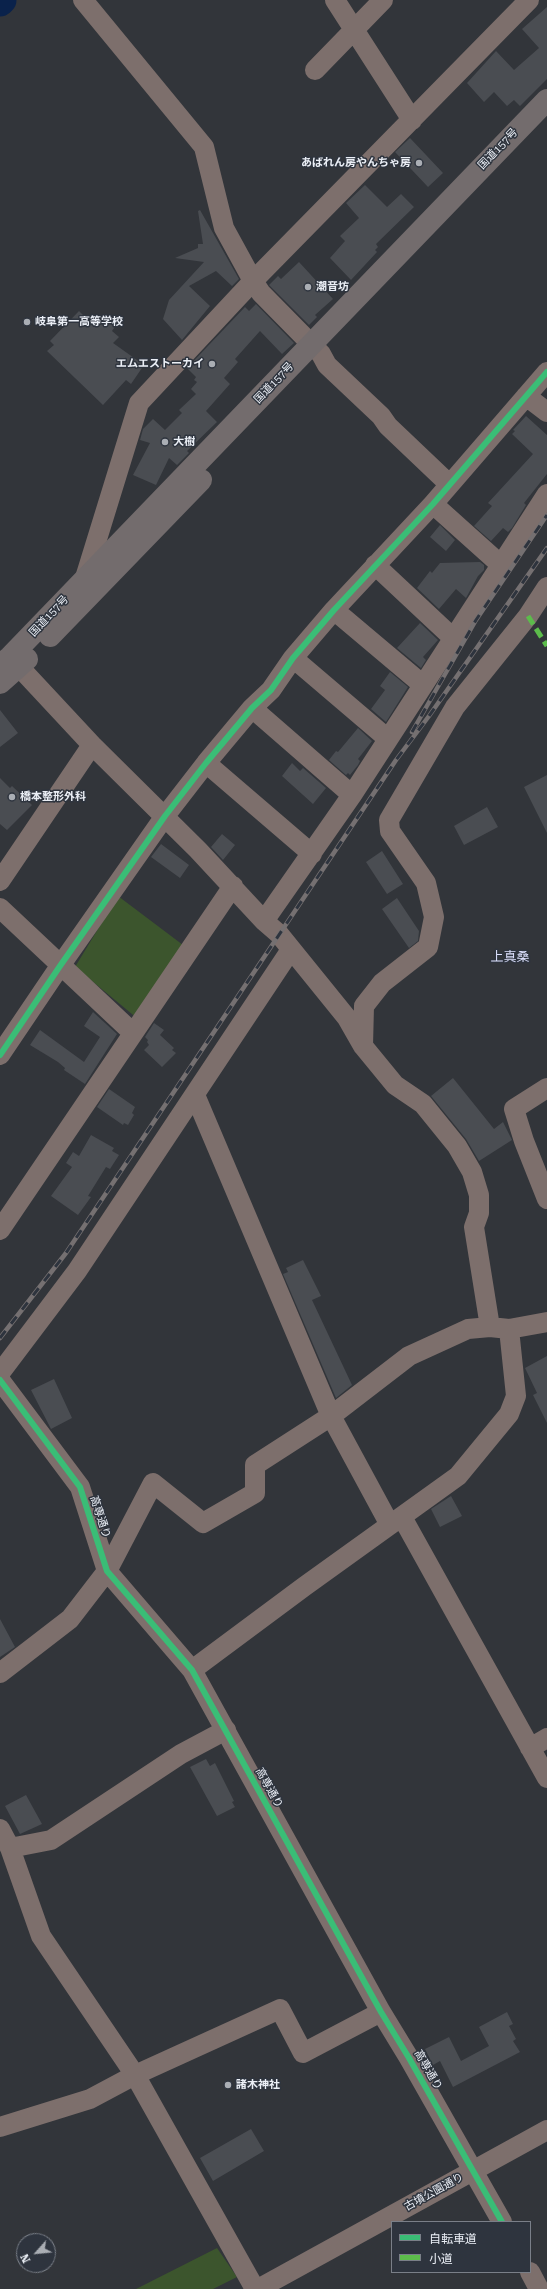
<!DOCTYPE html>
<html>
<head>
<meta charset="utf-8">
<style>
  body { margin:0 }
  #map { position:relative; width:547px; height:2289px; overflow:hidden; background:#32353a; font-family:"Roboto Serif","Noto Sans JP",serif }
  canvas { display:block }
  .legend { position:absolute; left:391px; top:2221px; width:140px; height:52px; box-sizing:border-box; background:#2e343e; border:1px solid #7a7f88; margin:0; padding:5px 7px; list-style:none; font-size:12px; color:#ebeff6 }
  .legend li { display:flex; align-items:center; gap:8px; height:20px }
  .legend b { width:20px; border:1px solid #7a7f88 }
  .north { position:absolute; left:16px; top:2233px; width:40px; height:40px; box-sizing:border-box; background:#2e343e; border:1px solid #7a7f88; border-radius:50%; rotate:243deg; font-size:11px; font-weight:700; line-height:16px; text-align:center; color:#ebeff6 }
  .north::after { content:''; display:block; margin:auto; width:14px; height:18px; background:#aaaeb4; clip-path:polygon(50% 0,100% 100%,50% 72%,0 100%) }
</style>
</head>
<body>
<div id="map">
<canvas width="547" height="2289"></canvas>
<ul class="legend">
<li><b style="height:5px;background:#3abd76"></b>自転車道</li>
<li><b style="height:5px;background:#5cbc4b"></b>小道</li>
</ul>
<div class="north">N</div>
</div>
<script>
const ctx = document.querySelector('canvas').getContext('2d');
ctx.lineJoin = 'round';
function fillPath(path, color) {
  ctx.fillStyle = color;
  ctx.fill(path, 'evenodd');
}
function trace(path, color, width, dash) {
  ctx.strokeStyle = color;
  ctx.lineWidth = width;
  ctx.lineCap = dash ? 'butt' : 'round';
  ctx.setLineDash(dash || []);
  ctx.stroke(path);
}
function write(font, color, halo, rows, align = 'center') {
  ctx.font = font + ' "Roboto Serif","Noto Sans JP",serif';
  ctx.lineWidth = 3;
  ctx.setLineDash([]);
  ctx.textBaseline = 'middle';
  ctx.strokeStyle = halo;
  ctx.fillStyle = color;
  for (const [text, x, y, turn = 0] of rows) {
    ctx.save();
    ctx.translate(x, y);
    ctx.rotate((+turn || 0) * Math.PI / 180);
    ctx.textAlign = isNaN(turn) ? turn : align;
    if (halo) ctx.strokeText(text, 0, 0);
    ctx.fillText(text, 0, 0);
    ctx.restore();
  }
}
fillPath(new Path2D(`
  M118 896 183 945 138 1019 75 967Z
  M217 2248 237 2277 213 2289H136Z`), '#3c552d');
trace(new Path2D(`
  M0 2 2 0`), '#0a224b', 29);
fillPath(new Path2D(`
  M547 7V79L520 106 514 100 507 106 494 92 484 102 467 83 496 51 514 70 539 48 522 29Z
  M410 138 443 173 428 187 395 152Z
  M365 185 387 207 401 194 414 207 376 244 378 247 375 250 377 252 351 280 330 258 345 241 340 236 359 218 346 203Z
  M200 210 239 279 232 286 216 271 189 286 210 306 182 340 163 319 169 300 204 262 175 258 198 248V244H203L198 211Z
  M299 262 333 299 315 315 317 317 309 325 269 285 278 276 281 279Z
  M256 304 294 343 282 354 260 331 235 359 238 362 224 378 230 384 206 411 217 422 187 451 189 453 177 465 169 458 156 485 133 475 150 443 140 440 143 429 153 419 165 430 182 413 179 410 196 394 191 389 197 382 194 380 196 377 187 368 245 307 249 311Z
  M79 311 94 326 104 314 116 325 112 331 119 337 113 343 144 365 131 384 126 380 103 405 47 351 54 345 50 341Z
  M526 416 547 435V474L524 503 526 505 512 528 508 532 503 528 491 541 474 526 492 506 488 503 533 454 512 434 515 431 513 430Z
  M440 525 455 540 446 551 430 537Z
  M480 562 484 565V570L478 576 466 598 456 589 439 609 417 588 430 571 432 573 440 563Z
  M420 623 438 640 423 657 426 660 421 668 397 648Z
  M390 672 408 687 386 722 371 709 385 690 380 686Z
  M0 710 18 733 0 747Z
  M358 728 372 741 358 759 360 761 358 765 350 775 348 773 346 775 329 760 336 751 338 752Z
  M292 763 300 771 303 768 326 788 313 804 282 776Z
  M547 775V833L524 787Z
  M0 778 10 788 12 786 32 805 7 830 0 824Z
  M487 807 498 827 464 845 454 826Z
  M222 834 235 845 223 860 211 847Z
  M161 844 189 865 180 878 151 857Z
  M382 851 403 884 387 894 366 862Z
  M397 898 419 931 418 941 409 948 382 909Z
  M93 1012 117 1034 85 1084 64 1070 65 1068 58 1062 30 1045 40 1030 84 1062 100 1037 84 1026Z
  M154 1023 164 1030 160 1035 174 1048 172 1050 176 1053 162 1067 144 1050 149 1045 147 1042 148 1040 145 1037Z
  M453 1078 494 1129 503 1122 512 1140 479 1161 466 1139 431 1096Z
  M109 1089 135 1107 132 1113 134 1115 128 1125 124 1123 123 1125 97 1107Z
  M91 1135 114 1148 112 1151 119 1155 110 1169 106 1167 88 1196 91 1197 78 1215 51 1196 72 1167 66 1163 73 1152 79 1156Z
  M303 1260 321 1296 312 1300 352 1385 336 1398 283 1274 288 1272 286 1268Z
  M547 1356V1423L533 1395 537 1393 525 1368Z
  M54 1379 72 1418 51 1429 31 1390Z
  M451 1496 462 1516 440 1527 431 1509Z
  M0 1619 15 1647 0 1657Z
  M206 1759 210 1766 215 1763 234 1801 232 1802 235 1807 217 1816 190 1767Z
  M26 1795 42 1824 20 1834 5 1806Z
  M507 2012 513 2024 509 2026 516 2039 513 2041 520 2052 453 2087 440 2061 433 2065 425 2049 449 2037 461 2061 489 2046 479 2027Z
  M251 2129 264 2151 213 2181 200 2158Z`), '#4a4d52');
trace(new Path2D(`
  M83 0 204 147 224 228 253 281 261 293 321 354 327 365 381 416 388 426 449 484
  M335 0 412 120
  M315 70 383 0
  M526 396 547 412
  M433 504 501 565
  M375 565 453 638
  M85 578 139 403 253 281 529 0
  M334 610 423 685
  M10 657 92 745 198 850 264 921 279 934 347 1018 363 1046 395 1085 423 1104 457 1146 472 1172 479 1195V1213L474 1227 490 1327
  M293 658 388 739
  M252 708 352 795
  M206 763 312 854
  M0 881 92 745
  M0 908 133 1033
  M264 921 352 795 547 494
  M363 1046 364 1006 382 983 428 947 434 917 426 883 390 831 389 820 455 707 528 616 547 587
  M0 1055 60 966 165 816 206 763 252 708 271 690 293 658 334 610 433 504 547 372
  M547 1088 514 1109 524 1141 547 1199
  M195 1095 331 1416 390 1525
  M0 1230 233 886
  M0 1373 77 1271 290 951
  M0 1380 80 1487 107 1571 192 1670 381 2012 409 2058 502 2222
  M402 1517 547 1778
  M192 1670 305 1586 458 1476 509 1414 516 1396 509 1329
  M0 1673 70 1619 107 1571 153 1483 203 1523 255 1493V1465L331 1416 409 1356 468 1329 490 1327 509 1329 547 1322
  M530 1748 547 1738
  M0 1829 10 1848 41 1936 135 2075 255 2289
  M10 1848 51 1840 181 1754 226 1730
  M0 2127 90 2099 135 2075 280 2009 303 2053 381 2012
  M530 2272 539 2289
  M258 2289 547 2130`), '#7d6f6c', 20);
trace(new Path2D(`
  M50 636 201 480
  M0 665 10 657 547 100
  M0 683 27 659`), '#736c6d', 22);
const rail = new Path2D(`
  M412 732 476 620 547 515
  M0 1338 66 1253 396 760 429 716 547 548`);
trace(rail, '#757071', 4.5);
trace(rail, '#2e343e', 3, [9]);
trace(new Path2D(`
  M528 616 547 646`), '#5cbc4b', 5, [10, 5]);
trace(new Path2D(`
  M0 1055 60 966 165 816 206 763 252 708 271 690 293 658 334 610 433 504 547 372
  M0 1380 80 1487 107 1571 192 1670 381 2012 409 2058 502 2222`), '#3abd76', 6);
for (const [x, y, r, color] of [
  [419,163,4,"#aaaeb4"],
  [308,287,4,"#aaaeb4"],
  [27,322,4,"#aaaeb4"],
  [212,364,4,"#aaaeb4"],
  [165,442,4,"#aaaeb4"],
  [12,797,4,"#aaaeb4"],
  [228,2085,4,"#aaaeb4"]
]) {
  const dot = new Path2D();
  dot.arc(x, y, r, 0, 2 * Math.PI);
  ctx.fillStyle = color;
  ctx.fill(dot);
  trace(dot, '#2e343e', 1.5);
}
write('11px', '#ebeff6', '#2e343e', [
  ["国道157号",498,149,-46],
  ["国道157号",274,383,-46],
  ["国道157号",49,616,-47],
  ["高専通り",100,1517,72],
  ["高専通り",269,1788,61],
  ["高専通り",428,2070,60],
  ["古墳公園通り",434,2192,-29]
]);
write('bold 11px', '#ebeff6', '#2e343e', [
  ["あばれん房やんちゃ房",411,163,"right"],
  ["潮音坊",316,287],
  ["岐阜第一高等学校",35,322],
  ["エムエストーカイ",204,364,"right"],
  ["大樹",173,442],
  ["橋本整形外科",20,797],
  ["諸木神社",236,2085]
], 'left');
write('13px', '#dbdffc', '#2e343e', [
  ["上真桑",510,957]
]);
</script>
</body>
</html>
